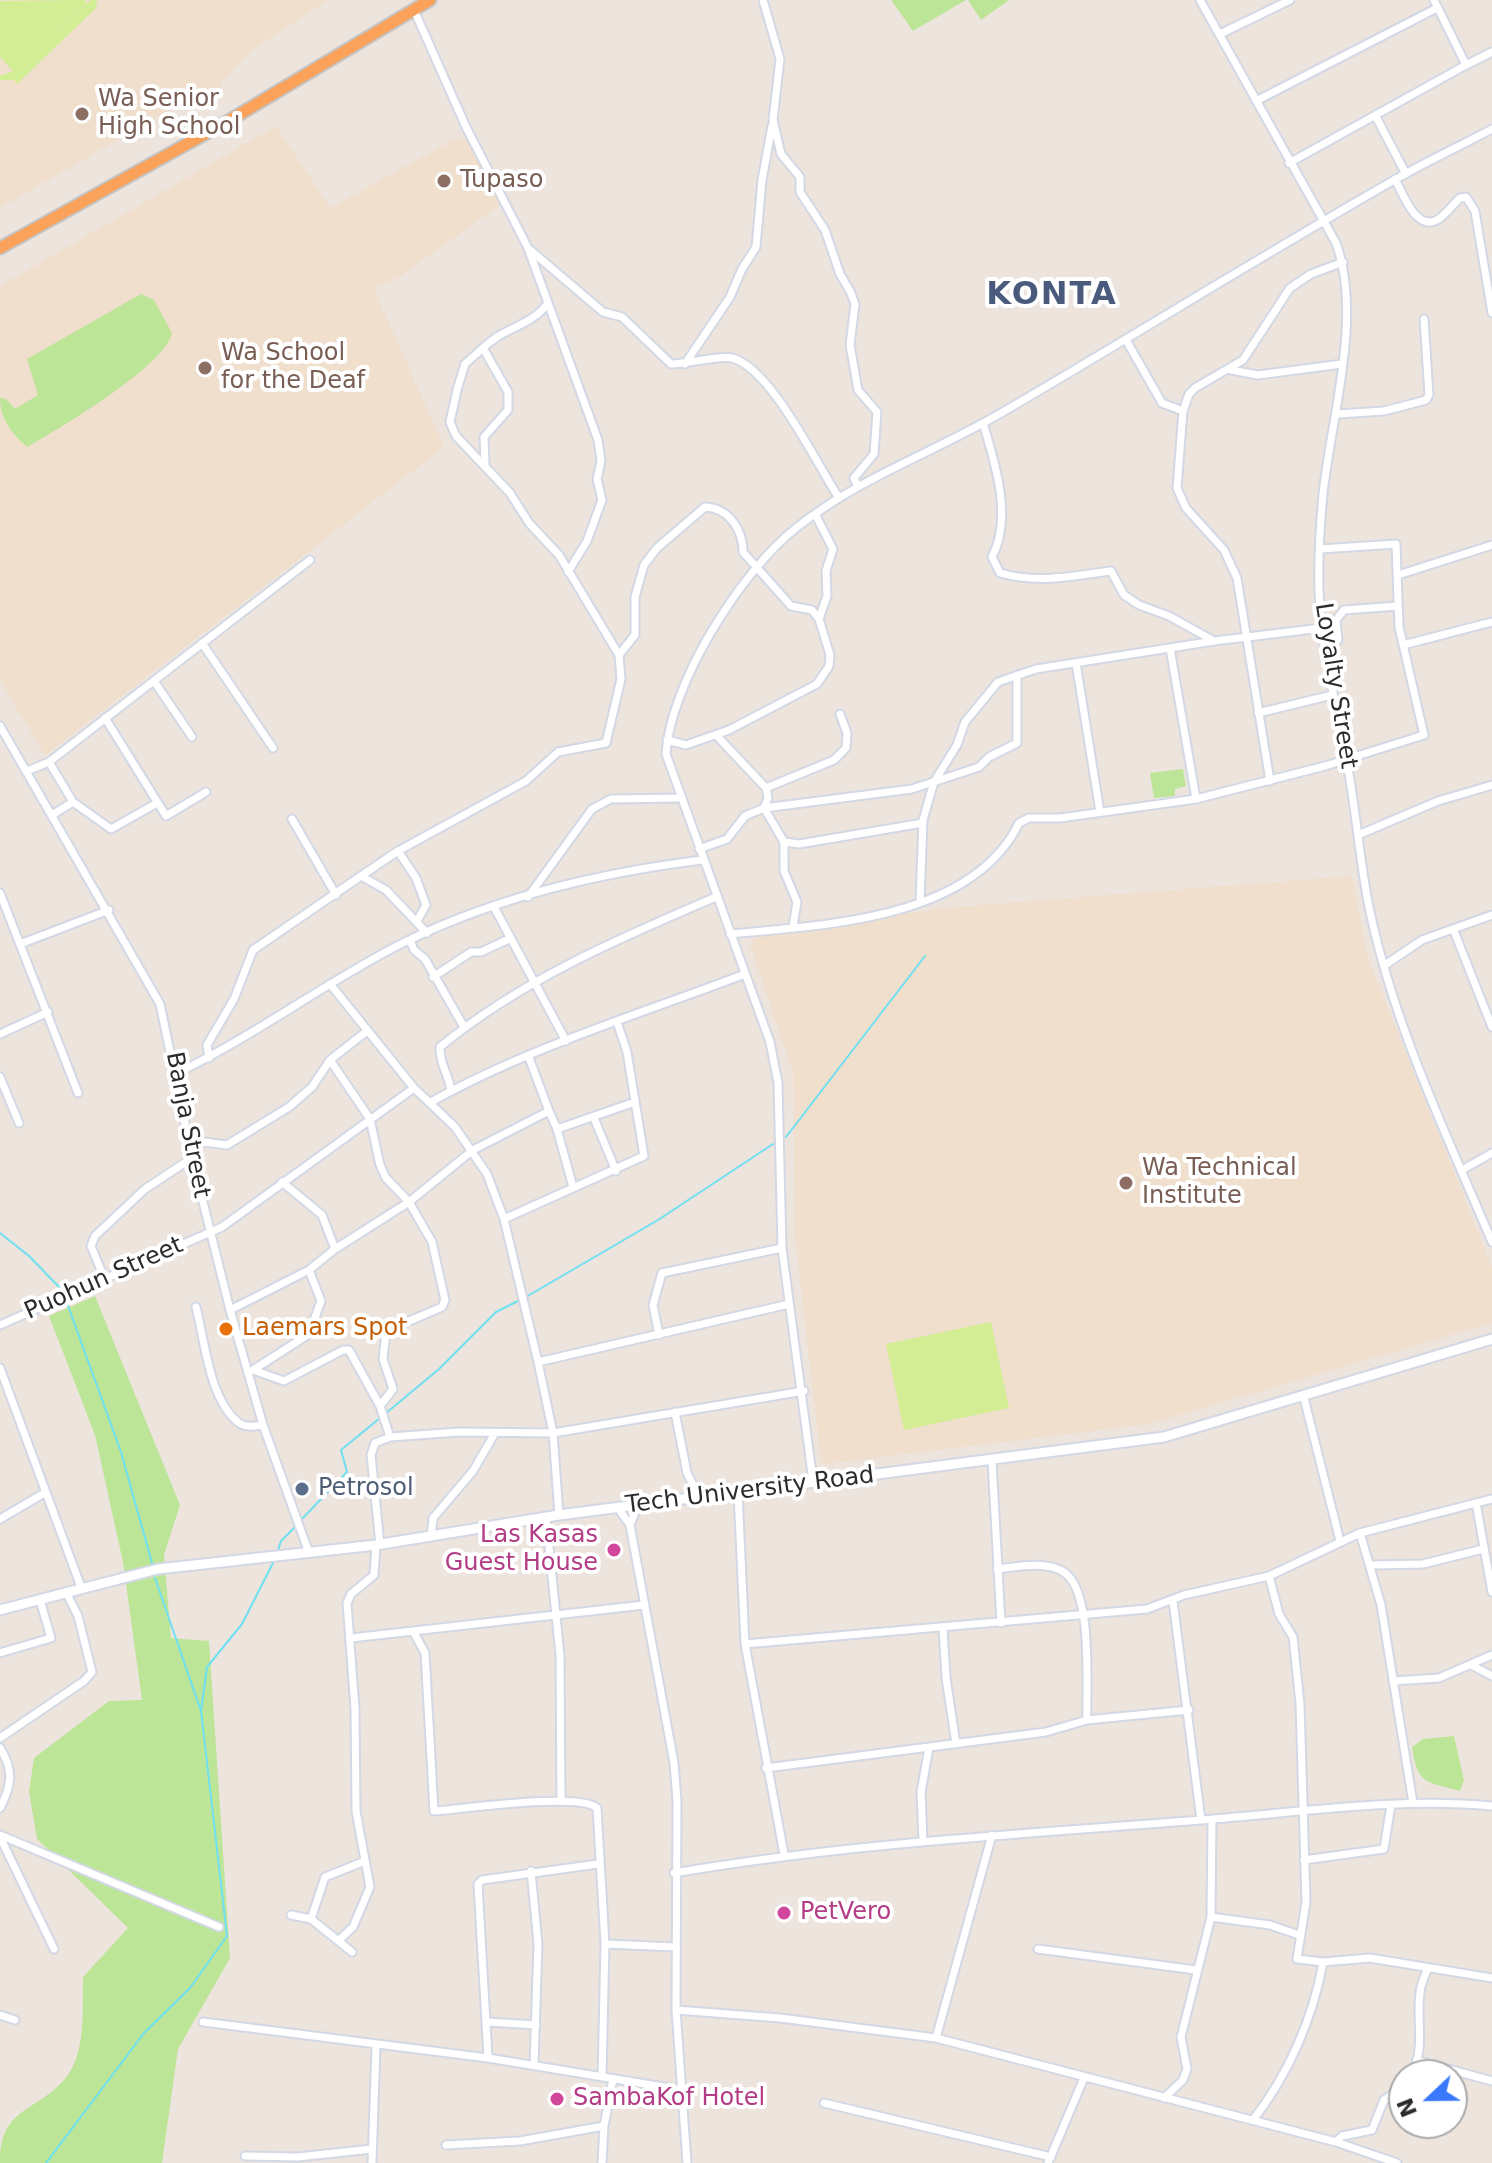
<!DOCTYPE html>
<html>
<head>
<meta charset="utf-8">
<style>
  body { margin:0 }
  #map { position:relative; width:1492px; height:2163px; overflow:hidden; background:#ede4dd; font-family:"DejaVu Sans",sans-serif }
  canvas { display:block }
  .north { position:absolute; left:1388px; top:2059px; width:80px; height:80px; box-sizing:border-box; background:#fff; border:2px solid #aaa; border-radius:50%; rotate:248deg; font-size:22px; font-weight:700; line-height:32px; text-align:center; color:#2b2b2b }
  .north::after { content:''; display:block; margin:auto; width:28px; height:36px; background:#3a79fe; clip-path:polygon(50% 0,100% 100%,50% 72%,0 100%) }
</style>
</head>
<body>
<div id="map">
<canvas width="1492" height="2163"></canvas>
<div class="north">N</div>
</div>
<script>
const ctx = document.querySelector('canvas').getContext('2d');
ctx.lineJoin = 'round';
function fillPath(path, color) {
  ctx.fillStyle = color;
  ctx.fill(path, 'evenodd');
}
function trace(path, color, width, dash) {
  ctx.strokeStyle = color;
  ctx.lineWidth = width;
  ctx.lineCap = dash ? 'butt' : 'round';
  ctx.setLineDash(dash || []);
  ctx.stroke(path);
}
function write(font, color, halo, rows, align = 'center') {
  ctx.font = font + ' "DejaVu Sans",sans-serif';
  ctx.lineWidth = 8;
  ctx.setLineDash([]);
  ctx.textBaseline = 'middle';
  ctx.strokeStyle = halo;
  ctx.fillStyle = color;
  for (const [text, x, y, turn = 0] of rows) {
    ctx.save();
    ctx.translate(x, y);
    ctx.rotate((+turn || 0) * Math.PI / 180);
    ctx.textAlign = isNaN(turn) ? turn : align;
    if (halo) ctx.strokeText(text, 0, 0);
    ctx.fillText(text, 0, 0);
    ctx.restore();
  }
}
fillPath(new Path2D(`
  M0 0H328L252 50 220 84 224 91 209 100 203 91 0 208Z
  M276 126 330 208 455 139 469 140 500 205 398 278 374 289 444 447 45 755 0 681V286Z
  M1352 876 1368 959 1492 1267V1323L1149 1424 825 1464 821 1461 795 1236 793 1073 750 945 755 937 942 908Z`), '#efdfcc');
fillPath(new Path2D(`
  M891 0H966L913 31Z
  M968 0H1009L981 20Z
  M141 294 154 300 172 333C165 366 59 429 27 447 12 434 0 419 0 398L6 399 15 409 38 395 27 359Z
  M1183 769 1186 786 1175 789V796L1154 798 1150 773Z
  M95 1296 180 1505 164 1555 171 1638 209 1641 230 1958 178 2049 162 2163H0C0 2107 35 2113 64 2080 87 2054 82 2009 83 1977L128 1928 37 1839 29 1792 34 1758 109 1701 142 1700 123 1562 95 1435 49 1316Z
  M1454 1736 1464 1780 1460 1791C1425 1781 1418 1785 1412 1747L1423 1739Z`), '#bde598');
fillPath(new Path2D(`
  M84 0 87 3 33 53 91 0H97L96 8 17 84 14 80H0V76L13 71 0 57V1Z
  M991 1322 1009 1408 904 1430 886 1344Z`), '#d3ed94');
trace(new Path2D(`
  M786 1137 925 956
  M0 1233 29 1256 61 1289
  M526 1297 658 1220 773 1144
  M67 1303 121 1452 152 1563
  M385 1414 439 1369 496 1312 520 1300
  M300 1521 347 1472 341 1450 380 1418
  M277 1553 281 1541 296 1526
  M201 1711 207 1667 242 1624 275 1559
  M46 2163 144 2033 190 1988 227 1936 201 1711 155 1578`), '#6ee0f2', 2);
const minor = new Path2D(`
  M763 0 780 59 773 120 781 154 800 177V192L825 230 840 274 850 291 855 304 850 345 858 390 877 412 874 454 854 478 857 485
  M1200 0 1336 243C1363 317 1331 418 1323 494 1320 526 1318 559 1319 591 1321 648 1336 702 1346 758 1356 807 1359 858 1369 907 1393 1023 1446 1134 1492 1242
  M1434 0 1466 65 1492 52
  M414 10 466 127 528 248 598 440 601 461 597 479 602 500 587 541 568 572
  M1220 34 1290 0
  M1256 101 1437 8
  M1375 115 1406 174
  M1289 163 1466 65
  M1395 179C1402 192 1416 232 1437 220 1445 216 1453 204 1460 198L1466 197 1475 211 1492 313
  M529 249 603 312 622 317 671 364C686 364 720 355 732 358 771 368 816 463 839 498
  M1126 340 1162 403 1183 411
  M483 348 465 364 457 390 450 422 456 436 510 493 529 523 559 555 619 655
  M685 364 730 297 742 269 756 247 762 180 772 126
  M1231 370 1258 375 1342 364
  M1338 414 1384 411 1426 400 1429 395 1424 319
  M983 423C995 463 1013 518 992 557L1000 573C1039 584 1072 576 1111 571L1124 595 1139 605 1169 616 1214 641
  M485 465 484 437 508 410V392L483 348C502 328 532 326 548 303
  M1398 575 1492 545
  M202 643 273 748
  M1324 644 1338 640 1336 620 1344 610 1398 606
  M1403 645 1492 622
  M1170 648 1196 799
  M1076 663 1100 812
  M154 681 192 737
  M1258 713 1332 695
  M105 718 166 816 206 792
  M0 726 160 1004 194 1166 230 1310 263 1425 309 1553
  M716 735 766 788
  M667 740 686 745 729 730 817 684 829 666 830 655 819 619 827 596 826 571 833 549 815 514
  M49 762 73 802
  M27 771 49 762 310 560
  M1270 781 1237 578 1224 550 1186 508 1177 488 1183 411 1189 394 1195 388 1243 360 1290 288 1311 274 1343 262
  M52 815 73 802 111 829 157 803
  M292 819 336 895
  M1358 835 1438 801 1492 785
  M784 842 799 844 923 823
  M699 849 727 839 745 816 764 808 912 789 979 767 989 757 1017 743V675
  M398 851 416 878 426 905 417 921
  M361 876 398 851 526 781 558 752 606 743 621 679 619 655 635 635V597L644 565 657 548 705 507C729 508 743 530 743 552L791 606 812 610 819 619
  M0 893 78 1093
  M528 897 592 809 611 799 679 798
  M920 901 923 820 934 782 957 745 965 722 998 682 1036 669 1214 641 1322 628
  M494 907 566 1041
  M793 927 797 902 784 871V842L764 808 768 798 766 788 834 760 846 748 847 733 840 714
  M1454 931 1492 1027
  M730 934C824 925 972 920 1019 823L1029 818H1060L1196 799 1325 766 1424 735 1399 627 1396 544 1320 549
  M410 940 414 950 425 959 464 1027
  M20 944 109 910
  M1385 965 1422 940 1492 915
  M433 977 471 952H481L511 938
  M330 984 414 1088 455 1127 487 1174 504 1219 538 1362 553 1433 559 1515
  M0 1034 48 1012
  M528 1055 549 1111
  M209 1058 207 1045 234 999 253 950 361 876 386 890 427 933
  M330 1060 370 1119 380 1165 386 1178 409 1202 432 1242 445 1300 442 1307 386 1331 383 1359 393 1389 380 1406
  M177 1073C252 1037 319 987 393 948 488 899 597 873 702 860
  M0 1077 19 1123
  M451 1091C449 1075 439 1063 440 1047 521 980 620 938 716 897
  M431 1102C530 1047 640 1014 745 974
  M594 1118 616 1171
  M557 1129 573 1187
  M189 1140 227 1145 289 1107 312 1087 330 1060 367 1031
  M1462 1170 1492 1153
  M282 1182 322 1215 335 1249
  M504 1219 644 1156 627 1052 617 1022
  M105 1280 91 1246 95 1236 145 1189 192 1158
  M196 1307C205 1341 209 1400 239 1423 246 1428 255 1426 263 1425
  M230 1310 309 1270 335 1249 409 1202 473 1150 549 1111 557 1129 635 1102
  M0 1325 222 1227 414 1088
  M659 1335 653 1305 662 1273 782 1248
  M538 1362 789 1304
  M0 1368 81 1587
  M253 1370 284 1381 343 1350H349L380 1406 390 1437 459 1432 553 1433 804 1391
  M253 1370 309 1334 321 1301 309 1270
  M1304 1398 1340 1541
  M675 1412 687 1473 699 1497
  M992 1461 1001 1623
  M813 1481 782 1248 778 1083 770 1042 666 754C670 684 741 571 796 528 858 478 933 453 1001 413 1133 336 1263 255 1396 179 1427 161 1460 146 1492 129
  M738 1492 745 1644 784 1854
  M1476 1503 1492 1592
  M618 1508 630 1525 674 1763 677 1801 676 2010 687 2163
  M546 1517 560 1655 561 1800
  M0 1519 46 1492
  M630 1525 638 1505
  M1360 1533 1381 1605 1413 1803
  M431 1536 433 1518 473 1471 495 1433
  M380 1545 371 1455 375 1443 390 1437
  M1372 1565 1423 1564 1483 1549
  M997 1569C1018 1567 1046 1560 1065 1573 1093 1593 1086 1686 1087 1720
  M1269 1576 1279 1614 1293 1637 1300 1704 1306 1902 1297 1959 1323 1962 1370 1958 1492 1978
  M1173 1601 1201 1820
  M943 1628 946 1678 956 1744
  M413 1631 425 1653 434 1811C463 1809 581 1792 597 1808L605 1944 602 2077
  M351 1638 644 1605
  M745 1644 1147 1609 1184 1595 1269 1576 1360 1533 1492 1499
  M0 1653 51 1638 40 1600
  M1471 1665 1492 1676
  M1393 1681 1439 1678 1492 1655
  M0 1738 84 1681 92 1672 78 1616 66 1592
  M0 1748C14 1770 12 1785 0 1808
  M766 1768 1046 1732 1087 1720 1189 1710
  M0 1835 219 1927
  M0 1837 54 1949
  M923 1841 921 1792 929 1748
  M1304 1860 1384 1849 1391 1805
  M531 1871 538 1944 534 2065
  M674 1873C849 1843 1025 1834 1201 1820 1297 1813 1396 1797 1492 1806
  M291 1915 311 1919 325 1877 365 1861
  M1211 1917 1270 1925 1299 1935
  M311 1919 352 1952
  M339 1940 353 1927 370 1887 356 1811 355 1709 347 1603 351 1594 374 1575 376 1545
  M605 1944 675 1947
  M1038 1949 1196 1970
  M676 2010 780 2018 936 2038 1336 2142 1397 2163
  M0 2015 15 2020
  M203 2022 488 2058 682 2090
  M488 2022 536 2025
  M936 2038 992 1835
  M488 2058 478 1884 482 1880 598 1864
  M1419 2061 1492 2081
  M1411 2075C1426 2047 1416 2023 1420 1993 1420 1985 1425 1976 1428 1968
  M1164 2098 1183 2080 1187 2069 1181 2037 1211 1917 1212 1820
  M824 2103 1051 2157
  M1253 2120C1288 2075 1313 2019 1323 1962
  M1336 2142 1342 2136 1372 2130 1384 2100 1404 2087
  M446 2145 520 2141 604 2126
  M245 2156 298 2157 372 2149
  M372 2163 376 2046
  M602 2163 604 2126 613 2079
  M1048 2163 1084 2078`);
const tertiary = new Path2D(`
  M0 1610 158 1569 376 1545 559 1515 1164 1437 1492 1339`);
const trunk = new Path2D(`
  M0 248 230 120 430 0`);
trace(minor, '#d2d8e4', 11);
trace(tertiary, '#d2d8e4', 13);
trace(trunk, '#c4c4c4', 15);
trace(minor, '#fff', 7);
trace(tertiary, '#fff', 9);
trace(trunk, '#faa25a', 11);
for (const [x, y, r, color] of [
  [82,114,8,"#8d6e63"],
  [444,181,8,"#8d6e63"],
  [205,368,8,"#8d6e63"],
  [1126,1183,8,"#8d6e63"],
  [226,1329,8,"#e8710a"],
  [302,1489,8,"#5c6f8a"],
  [614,1550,8,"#d1479c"],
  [784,1913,8,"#d1479c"],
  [557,2099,8,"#d1479c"]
]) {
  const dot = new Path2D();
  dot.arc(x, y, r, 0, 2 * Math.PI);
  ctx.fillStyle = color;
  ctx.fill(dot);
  trace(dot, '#fff', 3);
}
write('24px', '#785e54', '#fff', [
  ["Wa Senior",98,100],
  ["High School",98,128],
  ["Tupaso",460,181],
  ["Wa School",221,354],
  ["for the Deaf",221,382],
  ["Wa Technical",1142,1169],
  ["Institute",1142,1197]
], 'left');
write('24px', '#2b2b2b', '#fff', [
  ["Loyalty Street",1335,686,81],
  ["Banja Street",187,1125,79],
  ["Puohun Street",104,1279,-24],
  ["Tech University Road",750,1491,-7]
]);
write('24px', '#c56008', '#fff', [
  ["Laemars Spot",242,1329]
], 'left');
write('24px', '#4e5e75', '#fff', [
  ["Petrosol",318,1489]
], 'left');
write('24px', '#b23c85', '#fff', [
  ["Las Kasas",598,1536,"right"],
  ["Guest House",598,1564,"right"],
  ["PetVero",800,1913],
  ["SambaKof Hotel",573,2099]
], 'left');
ctx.letterSpacing = '2px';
write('bold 32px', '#4a5a7d', '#fff', [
  ["KONTA",1052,296]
]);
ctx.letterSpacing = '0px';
</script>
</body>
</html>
